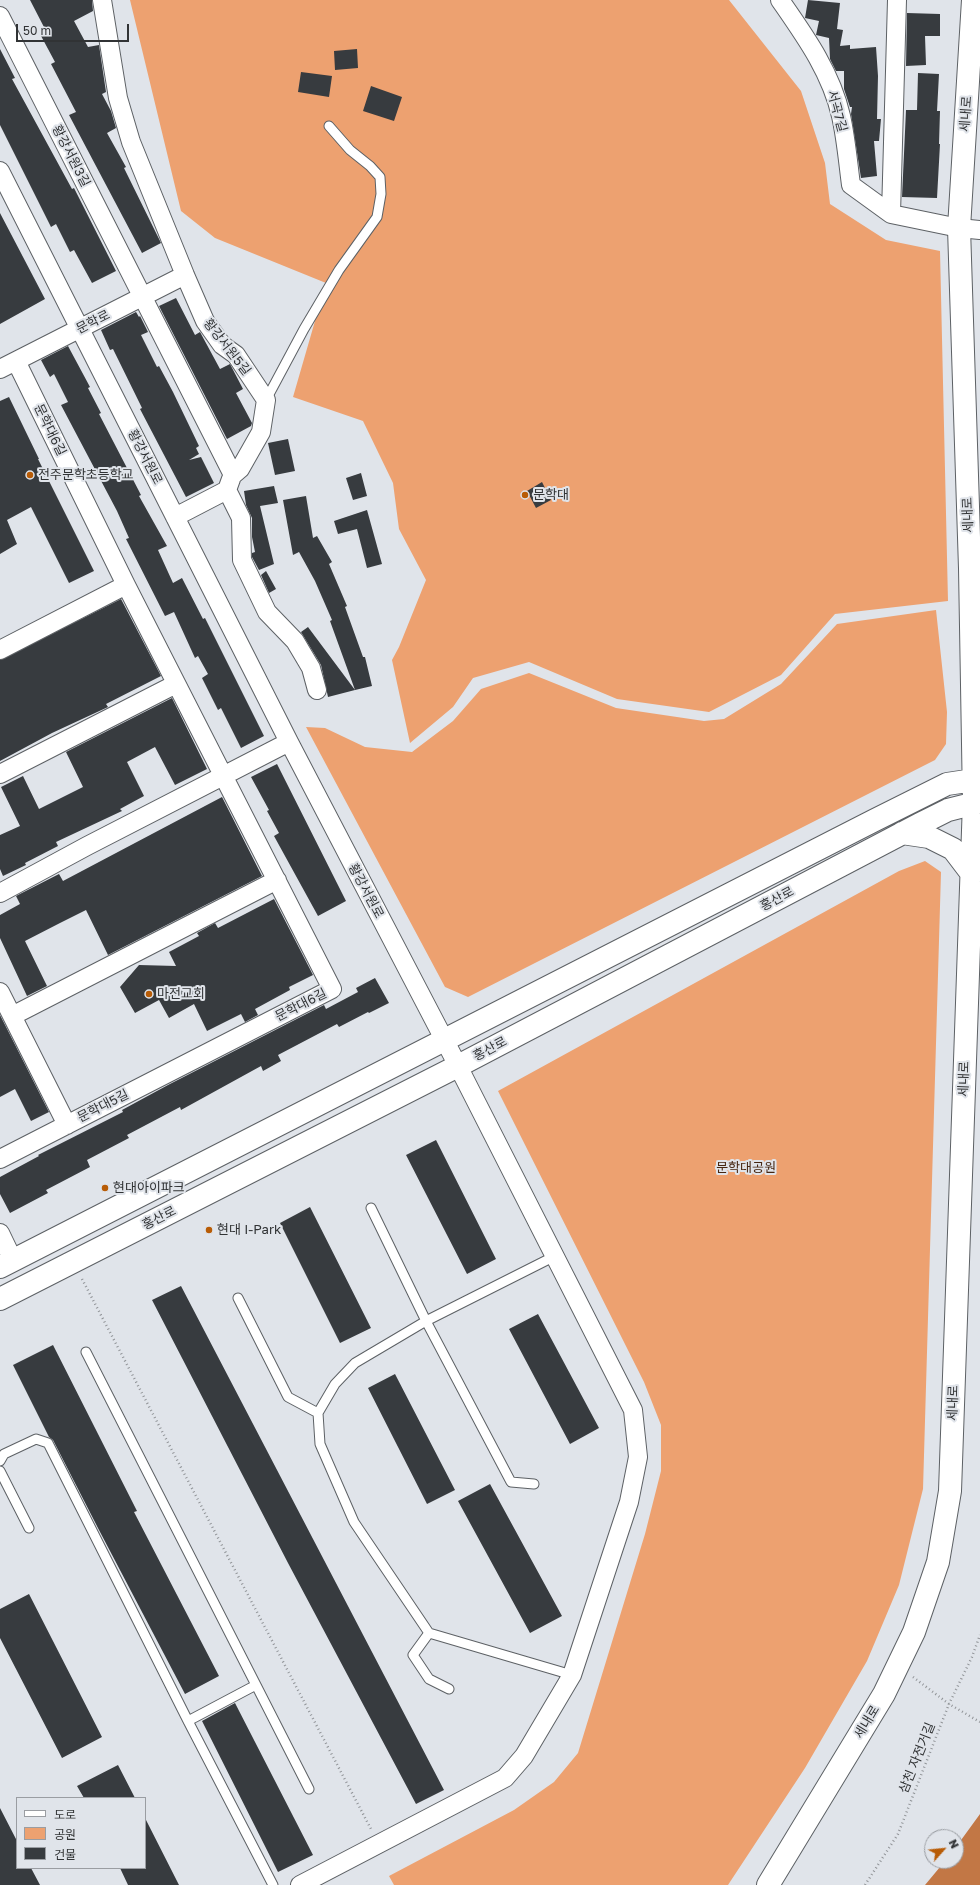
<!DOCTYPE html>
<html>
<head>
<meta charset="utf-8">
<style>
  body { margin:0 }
  #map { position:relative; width:980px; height:1885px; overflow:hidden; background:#e0e4ea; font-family:"Golos Text","Noto Sans KR",sans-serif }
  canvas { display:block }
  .legend { position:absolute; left:16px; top:1797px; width:130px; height:72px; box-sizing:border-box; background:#e0e4ea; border:1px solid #9a9da2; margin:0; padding:5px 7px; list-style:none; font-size:12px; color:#313335 }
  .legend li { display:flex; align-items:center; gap:8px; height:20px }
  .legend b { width:20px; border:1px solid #9a9da2 }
  .north { position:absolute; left:924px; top:1829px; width:40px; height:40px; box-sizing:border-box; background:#e0e4ea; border:1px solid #9a9da2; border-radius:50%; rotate:63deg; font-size:11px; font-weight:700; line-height:16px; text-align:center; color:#313335 }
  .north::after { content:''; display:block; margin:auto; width:14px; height:18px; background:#b85c06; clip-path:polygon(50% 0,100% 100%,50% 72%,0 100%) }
  .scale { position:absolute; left:16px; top:24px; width:113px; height:18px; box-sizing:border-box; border:2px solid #313335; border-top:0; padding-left:5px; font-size:12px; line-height:14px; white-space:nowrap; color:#313335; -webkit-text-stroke:3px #e0e4ea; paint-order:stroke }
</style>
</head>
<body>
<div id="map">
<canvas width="980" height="1885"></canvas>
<ul class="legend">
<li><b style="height:5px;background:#fff"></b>도로</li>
<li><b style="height:11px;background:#eda170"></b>공원</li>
<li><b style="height:11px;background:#373b3f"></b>건물</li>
</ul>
<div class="north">N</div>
<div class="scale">50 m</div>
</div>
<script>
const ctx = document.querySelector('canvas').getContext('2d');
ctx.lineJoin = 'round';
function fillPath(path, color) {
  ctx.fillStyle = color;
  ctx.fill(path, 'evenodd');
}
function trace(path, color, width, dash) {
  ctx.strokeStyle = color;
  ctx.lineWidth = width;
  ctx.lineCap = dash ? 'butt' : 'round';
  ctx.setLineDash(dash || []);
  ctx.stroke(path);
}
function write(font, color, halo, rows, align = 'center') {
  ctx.font = font + ' "Golos Text","Noto Sans KR",sans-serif';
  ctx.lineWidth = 4;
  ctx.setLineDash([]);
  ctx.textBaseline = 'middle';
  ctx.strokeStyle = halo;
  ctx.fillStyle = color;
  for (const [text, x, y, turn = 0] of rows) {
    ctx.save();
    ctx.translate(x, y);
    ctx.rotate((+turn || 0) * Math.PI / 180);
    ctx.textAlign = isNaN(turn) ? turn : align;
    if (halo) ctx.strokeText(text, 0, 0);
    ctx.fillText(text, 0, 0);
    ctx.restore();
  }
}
fillPath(new Path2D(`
  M130 0H729L801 91 825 163 830 204 886 240 940 251 948 601 835 614 781 675 709 712 617 699 529 662 473 678 453 707 410 743 392 660 399 647 426 580 399 529 393 483 363 421 293 397 326 283 215 238 181 211Z
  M936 610 947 712 946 744 935 760 468 997 445 987 306 727 325 728 365 747 412 752 453 721 481 689 529 673 616 708 704 721 724 719 781 684 837 624Z
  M925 861 941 872 923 1489 899 1585 867 1661 805 1768 728 1885H394L389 1876 514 1810 554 1782 578 1753 645 1534 661 1471V1425L644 1382 498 1091 899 871Z`), '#eda170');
fillPath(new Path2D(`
  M980 1814V1885H925L945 1861H956V1847Z`), '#c27745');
fillPath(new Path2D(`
  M30 0H92L93 11 74 21 88 47 99 45 106 92 102 94 111 111 116 128 107 133 126 167 124 168 161 243 142 253 69 115 76 112 51 64 55 62 40 34 46 31Z
  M808 0 840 3 837 29 843 30 840 46 850 45V49L876 47 878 76 877 119H881L879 141H874L877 176 861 178 851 114 852 107H850L844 89V71H836L830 59 829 38 816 35 819 21 805 18Z
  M907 13 940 14V36H925L926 65 906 66Z
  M0 49 15 78 12 79 72 189 74 188 116 271 92 283 74 250 70 252 56 224 51 227 0 125Z
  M357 49 358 68 335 70 334 51Z
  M301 72 332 76 329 97 298 92Z
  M918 73 939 74 937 111H940L939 144H940L937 198 902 197 906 110H917Z
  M371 86 402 97 394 121 363 111Z
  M0 213 45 299 0 324Z
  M176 298 195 335 200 332 220 369 230 364 243 389 236 393 252 423 251 426 227 439 159 306Z
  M136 312 139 317 140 316 148 332 141 335 157 367 159 366 173 392 199 446 196 448 199 454 189 460 201 457 214 483 186 497 140 409 142 408 113 349 110 350 101 330Z
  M68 346 90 387 88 388 101 413 99 414 141 495 139 496 167 546 158 550 173 583 182 578 203 619 205 618 264 736 241 748 221 708 218 710 202 678 208 674 198 656 195 658 174 612 165 616 126 539 129 538 117 511 61 405 68 402 54 374 50 377 41 360Z
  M9 397 39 459H38L94 571 69 583 31 507 7 520 17 544 0 554V401Z
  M288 439 295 471 275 475 268 443Z
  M361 473 367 496 353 500 346 478Z
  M542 482 551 500 536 508 527 491Z
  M274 486 278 503 260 506 274 564 259 570 252 557V553L255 552 252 537V518L246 505 244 491Z
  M306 496 313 538 317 536 332 562 329 564 347 606 345 607 363 657H365L372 686 355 690 330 621 332 620 315 581 299 552 293 555 283 500Z
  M367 510 382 564 367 568 357 529 338 534 334 521Z
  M266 571 276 589 269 593 261 575Z
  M121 599 161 676 106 704 108 707 52 733 0 761V660Z
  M308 627 355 690 328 697 321 665 301 632Z
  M172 698 207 769 175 785 155 747 127 762 144 796 120 809 122 811 56 842 58 846 25 863 26 865 3 876 0 869V835L20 826 1 787 23 776 39 809 83 787 66 752Z
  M277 764 346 901 318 916 274 836 279 833 267 811 269 810 251 777Z
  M222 797 262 876 108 955 86 910 60 923 25 941 47 986 27 996 0 938V915L20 904 16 896 59 874 63 881Z
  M274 899 313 975 289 987 290 990 255 1009 258 1015 245 1022 241 1014 207 1031 194 1004 169 1018 159 1000 135 1013 120 987 139 965 176 966 169 952 199 936 197 933 215 923 218 928Z
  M375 978 389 1003 369 1013 368 1012 339 1027 337 1024 278 1055 281 1061 263 1071 261 1066 181 1110 180 1107 127 1135 129 1138 87 1160 90 1167 46 1190 48 1193 10 1213 0 1194V1177L39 1156 38 1155 123 1112 122 1110 168 1085 324 1005 326 1009 358 992 356 988Z
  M0 1015 49 1112 31 1121 15 1089 0 1097Z
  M436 1140 496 1259 467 1274 406 1155Z
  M310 1207 371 1328 340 1343 280 1223Z
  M181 1286 444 1790 416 1804 288 1563 152 1300Z
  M538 1314 599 1428 570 1444 509 1329Z
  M53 1345 137 1511 134 1512 219 1676 185 1694 99 1530 53 1440 49 1437 13 1365Z
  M395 1374 455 1490 427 1504 368 1388Z
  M490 1484 562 1616 530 1633 458 1501Z
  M29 1594 102 1737 62 1758 0 1638V1609Z
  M235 1703 313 1855 278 1872 202 1721Z
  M118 1765 135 1798H84L77 1786Z
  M0 1808 17 1841V1868H31L40 1885H0Z
  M145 1818 179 1885H128L120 1868H145Z`), '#373b3f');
const lane = new Path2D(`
  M266 400 304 329 339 270 377 217 381 194 380 177 370 166 350 150 329 126
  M371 1208 426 1321 511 1482 534 1484
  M555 1256 426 1321 355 1363 335 1384 318 1413 320 1444 354 1522 429 1633 572 1675
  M238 1298 288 1397 318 1413
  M86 1352 256 1685 188 1721
  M0 1461 4 1454 36 1439 48 1443 188 1721 273 1885
  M0 1471 29 1528
  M429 1633 413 1655 429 1679 449 1689
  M256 1685 309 1789`);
const street = new Path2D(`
  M102 0 118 98 131 142 185 275 205 321 222 345 236 355 266 400 261 432 240 469 233 475
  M780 0C805 36 831 72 841 116 846 138 848 162 851 185L891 214 959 228 980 230
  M0 16 233 475
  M0 171 289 742 458 1066 633 1410 638 1457 629 1502 572 1675 524 1756 505 1778 300 1885
  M891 214 897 0
  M0 369 185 275
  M227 490 241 518 242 560 267 612 295 641 311 668 317 690
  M175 517 227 490 231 479
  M0 650 126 585
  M0 774 176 684
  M0 893 87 846 289 742
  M0 992 67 1125
  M12 1016 277 880
  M0 1159 332 989 126 585 16 361
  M0 1233 13 1260`);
const secondary = new Path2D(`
  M902 833 929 837 953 849 972 874
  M0 1267 875 820 947 784 980 779
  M0 1299 458 1066 920 824 948 810 980 802
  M768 1885 884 1694 914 1632 938 1562 950 1491 974 802 970 568 959 228 973 0`);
trace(lane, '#5d6165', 11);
trace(street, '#5d6165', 20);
trace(secondary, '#5d6165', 24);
trace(new Path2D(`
  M82 1279 372 1831
  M913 1677 949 1704 980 1722
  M865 1885 898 1834 949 1704 972 1657 980 1635`), '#919498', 2.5, [1, 3]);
trace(lane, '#fff', 9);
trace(street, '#fff', 18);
trace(secondary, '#fff', 22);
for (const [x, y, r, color] of [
  [30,475,4,"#b85c06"],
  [525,495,4,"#b85c06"],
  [149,994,4,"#b85c06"],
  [105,1188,4,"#b85c06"],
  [209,1230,4,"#b85c06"]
]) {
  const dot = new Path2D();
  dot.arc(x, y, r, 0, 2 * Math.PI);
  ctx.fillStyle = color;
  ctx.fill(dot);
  trace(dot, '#e0e4ea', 1.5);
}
write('13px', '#313335', '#e0e4ea', [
  ["서곡7길",837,111,75],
  ["세내로",966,114,-86],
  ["황강서원3길",71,156,63],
  ["문학로",93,322,-27],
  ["황강서원5길",227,347,52],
  ["문학대6길",50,430,64],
  ["황강서원로",145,457,63],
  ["세내로",968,515,-92],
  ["황강서원로",366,891,62],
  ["홍산로",777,899,-28],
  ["문학대6길",301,1005,-27],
  ["홍산로",490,1049,-28],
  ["세내로",964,1079,-88],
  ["문학대5길",103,1106,-27],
  ["홍산로",159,1218,-27],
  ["세내로",953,1403,-88],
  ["세내로",867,1722,-59],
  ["삼천 자전거길",917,1758,-68]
]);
write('13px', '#313335', '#e0e4ea', [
  ["전주문학초등학교",38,475],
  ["문학대",533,495],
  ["마전교회",157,994],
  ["현대아이파크",113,1188],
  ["현대 I-Park",217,1230]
], 'left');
write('13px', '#462611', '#e0e4ea', [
  ["문학대공원",746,1168]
]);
</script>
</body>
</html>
